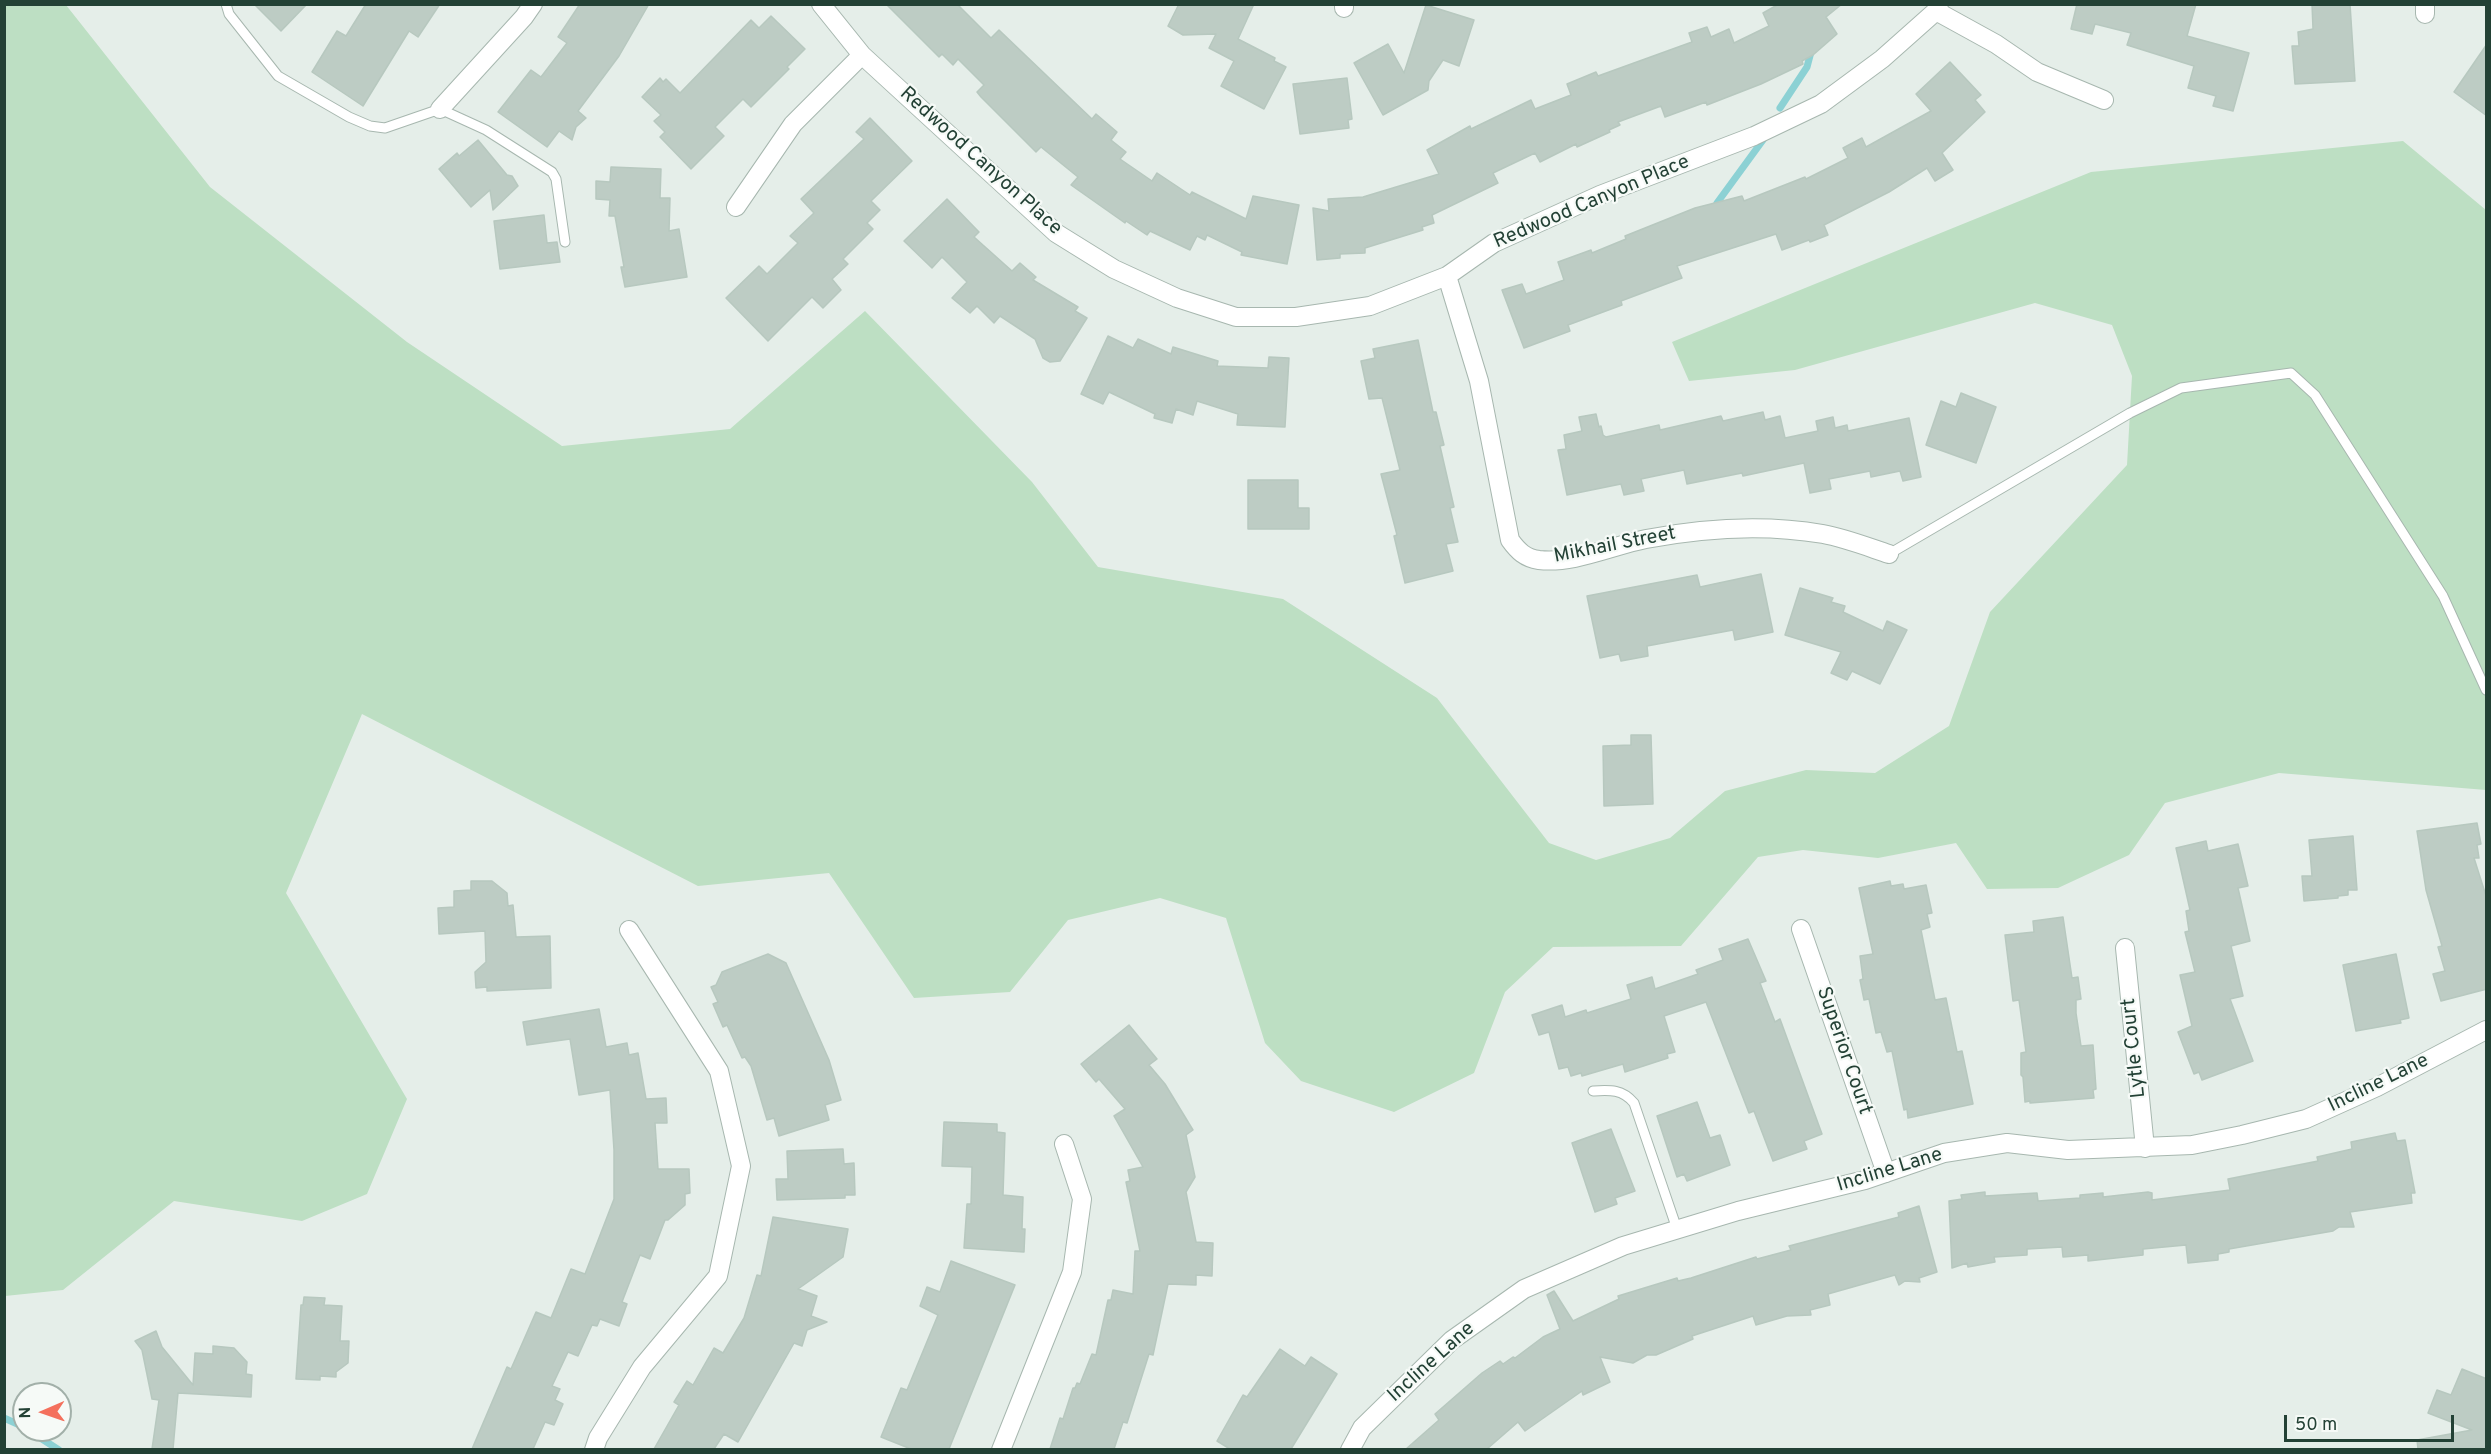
<!DOCTYPE html>
<html>
<head>
<meta charset="utf-8">
<style>
  body { margin:0 }
  #map { position:relative; width:2491px; height:1454px; overflow:hidden; background:#e5eee9; font-family:Overpass,sans-serif }
  canvas { display:block }
  .frame { position:absolute; inset:0; border:6px solid #234135; pointer-events:none }
  .north { position:absolute; left:12px; top:1382px; width:60px; height:60px; box-sizing:border-box; background:#f6faf7; border:2px solid #a2b0a9; border-radius:50%; rotate:268deg; font-size:16px; font-weight:700; line-height:24px; text-align:center; color:#234135 }
  .north::after { content:''; display:block; margin:auto; width:21px; height:27px; background:#f4705d; clip-path:polygon(50% 0,100% 100%,50% 72%,0 100%) }
  .scale { position:absolute; left:2284px; top:1415px; width:170px; height:27px; box-sizing:border-box; border:3px solid #234135; border-top:0; padding-left:8px; font-size:18px; line-height:21px; white-space:nowrap; color:#234135; -webkit-text-stroke:4px #f6faf7; paint-order:stroke }
</style>
</head>
<body>
<div id="map">
<canvas width="2491" height="1454"></canvas>
<div class="frame"></div>
<div class="north">N</div>
<div class="scale">50 m</div>
</div>
<script>
const ctx = document.querySelector('canvas').getContext('2d');
ctx.lineJoin = 'round';
function fillPath(path, color) {
  ctx.fillStyle = color;
  ctx.fill(path, 'evenodd');
}
function trace(path, color, width, dash) {
  ctx.strokeStyle = color;
  ctx.lineWidth = width;
  ctx.lineCap = dash ? 'butt' : 'round';
  ctx.setLineDash(dash || []);
  ctx.stroke(path);
}
function write(font, color, halo, rows, align = 'center') {
  ctx.font = font + ' Overpass,sans-serif';
  ctx.lineWidth = 4.5;
  ctx.setLineDash([]);
  ctx.textBaseline = 'middle';
  ctx.strokeStyle = halo;
  ctx.fillStyle = color;
  for (const [text, x, y, turn = 0] of rows) {
    ctx.save();
    ctx.translate(x, y);
    ctx.rotate((+turn || 0) * Math.PI / 180);
    ctx.textAlign = isNaN(turn) ? turn : align;
    if (halo) ctx.strokeText(text, 0, 0);
    ctx.fillText(text, 0, 0);
    ctx.restore();
  }
}
fillPath(new Path2D(`
  M5 5H66L210 187 407 342 562 446 730 429 865 311 1032 482 1098 567 1283 599 1437 698 1549 843 1596 860 1670 838 1725 791 1806 770 1875 773 1949 726 1990 612 2127 465 2132 376 2112 325 2035 303 1795 370 1689 381 1672 342 2091 172 2403 141 2486 210V790L2279 773 2165 803 2129 855 2058 888 1987 889 1956 843 1878 858 1803 850 1758 857 1681 946 1553 947 1505 992 1474 1073 1394 1112 1301 1081 1265 1043 1226 918 1160 898 1068 920 1010 992 914 998 829 873 698 886 362 714 286 893 407 1099 367 1194 302 1221 174 1201 63 1290 5 1296Z`), '#bddfc3');
trace(new Path2D(`
  M1780 108 1807 67 1812 48
  M1717 203 1763 140
  M4 1418 24 1427
  M28 1430 59 1450`), '#8cd1d4', 7);
const building = new Path2D(`
  M254 4H307L281 31Z
  M366 4H440L418 37 409 31 363 106 312 72 337 31 346 36Z
  M580 4H649L619 56 578 111 586 118 576 127 572 140 559 131 547 147 498 112 531 70 541 77 567 43 558 37Z
  M886 4H957L991 38 999 30 1092 119 1096 114 1117 132 1111 140 1126 152 1120 159 1152 181 1157 173 1190 195 1192 192 1246 219 1253 196 1299 205 1287 264 1241 255 1242 252 1207 235 1205 240 1197 236 1190 250 1150 231 1147 235 1126 221 1125 223 1071 185 1078 177 1041 147 1036 152 981 97 977 92 984 85 958 59 953 65 942 54 939 57Z
  M1179 4H1254L1238 39 1275 58 1274 61 1286 67 1264 109 1221 86 1234 61 1209 48 1216 34 1183 35 1168 26Z
  M1779 4H1842L1826 17 1837 34 1813 55 1802 61 1803 64 1761 84 1707 105 1706 102 1665 117 1661 106 1618 122 1620 125 1609 130 1610 132 1577 147 1576 144 1540 162 1535 153 1493 173 1498 183 1432 215 1434 223 1422 227 1423 230 1365 248V253L1340 254V258L1317 260 1313 208 1329 211 1328 199 1363 197 1439 174 1427 150 1470 126 1471 129 1531 100 1535 109 1571 95 1567 84 1596 72 1598 76 1692 42 1689 33 1707 27 1711 37 1729 29 1734 43 1769 26 1763 13Z
  M2077 4H2196L2187 36 2249 53 2233 111 2213 106 2216 96 2188 88 2194 66 2127 45 2131 33 2095 24 2092 34 2071 29Z
  M2312 4H2350L2355 81 2295 84 2292 46H2299L2298 32 2313 29Z
  M1426 5 1474 20 1459 66 1443 60 1429 81 1428 90 1383 115 1354 63 1388 44 1404 73Z
  M771 16 805 49 787 67 789 69 751 107 743 99 715 127 724 136 691 169 660 137 665 132 654 121 661 115 642 97 660 78 663 82 666 79 680 93 751 20 759 28Z
  M2487 44V116L2454 92Z
  M1950 62 1981 95 1975 100 1985 112 1942 153 1953 170 1935 181 1927 168 1889 192 1824 225 1828 235 1810 242 1809 240 1782 250 1776 234 1677 266 1682 278 1621 301 1622 305 1568 325 1570 331 1524 348 1502 290 1522 284 1526 294 1564 280 1558 262 1591 250 1592 253 1626 239 1625 236 1695 208 1742 196 1744 201 1805 177 1806 179 1848 158 1843 148 1862 138 1866 147 1931 111 1916 94Z
  M1347 78 1352 119 1348 120 1349 128 1300 134 1293 84Z
  M870 118 912 161 871 201 880 210 867 223 873 229 843 259 848 264 832 279 841 290 823 308 812 297 768 341 726 298 759 266 767 274 798 243 790 236 814 213 801 199 864 139 856 132Z
  M478 140 507 175 512 176 518 186 493 210 490 190 471 207 439 169 457 153 459 156Z
  M611 167 661 169 660 198H670L669 231 679 229 687 277 625 287 621 267H624L615 216H609L610 200 596 199V181L610 182Z
  M947 199 979 232 974 237 1012 271 1020 263 1036 277 1033 280 1078 307 1075 311 1087 318 1060 361 1050 362 1043 358 1035 339 1000 316 994 323 977 306 970 313 952 298 967 282 942 257 932 268 904 241Z
  M544 215 547 243 557 242 560 262 500 269 494 221Z
  M1108 336 1133 348 1138 339 1171 354 1173 347 1218 361 1217 366 1268 368 1269 357 1289 358 1285 427 1237 425 1238 414 1197 401 1193 415 1176 409 1172 423 1154 418 1155 414 1109 392 1103 404 1081 394Z
  M1418 340 1433 412H1436L1444 445 1440 446 1454 507 1450 508 1458 542 1446 544 1453 571 1405 583 1394 536 1397 535 1381 474 1400 470 1382 398 1369 399 1361 361 1375 358 1373 349Z
  M1961 393 1996 407 1976 463 1926 445 1941 401 1956 407Z
  M1763 412 1765 420 1780 416 1785 438 1818 431 1816 421 1833 417 1835 428 1847 425 1848 431 1909 418 1921 477 1903 481 1900 471 1871 477 1870 471 1829 479 1831 489 1810 493 1804 463 1743 476 1742 473 1687 484 1684 470 1641 479 1644 491 1624 495 1621 484 1567 495 1558 450 1566 449 1564 435 1582 431 1579 417 1596 414 1599 427 1601 426 1603 435 1606 437 1659 425 1660 430 1721 416 1723 421Z
  M1248 480H1298V508H1309V529H1248Z
  M1761 574 1773 632 1735 640 1733 630 1647 646 1648 656 1621 661 1619 654 1600 658 1587 596 1697 575 1700 587Z
  M1800 588 1833 598 1831 602 1845 606 1843 612 1883 631 1887 621 1907 630 1880 684 1852 671 1847 680 1831 673 1841 652 1785 635Z
  M1631 735H1651L1653 804 1604 806 1603 746 1631 745Z
  M2477 823 2481 844 2477 845 2479 858H2474L2487 899V989L2441 1001 2433 974 2445 971 2438 947 2442 946 2426 890 2417 831Z
  M2353 836 2357 890H2348V895L2338 896V898L2304 901 2302 876H2312L2309 840Z
  M2206 841 2208 851 2238 844 2248 886 2238 888 2250 941 2231 946 2243 996 2230 999 2253 1061 2202 1080 2199 1072 2194 1074 2178 1032 2192 1026 2180 975 2195 972 2185 932 2189 931 2186 911 2190 910 2176 848Z
  M471 881H492L507 893 508 906 513 905 516 937 550 936 551 988 487 991V987L476 988 475 972 486 962 485 931 439 934 438 908 454 907V891L471 890Z
  M1890 881 1891 886 1903 884 1904 889 1926 885 1932 913 1927 914 1930 927 1921 930 1935 1000 1946 998 1957 1052 1962 1051 1973 1104 1908 1118 1907 1109 1904 1110 1892 1051 1887 1052 1881 1032 1876 1033 1869 999 1864 1000 1860 980 1863 979 1860 956 1873 954 1859 888Z
  M2063 917 2072 978 2078 977 2081 999 2076 1000V1013L2081 1046 2093 1045 2096 1089 2093 1090 2094 1098 2030 1103V1101L2025 1102 2023 1077 2021 1075V1053L2026 1052 2019 1000 2013 1001 2005 935 2034 932 2033 921Z
  M1748 939 1766 981 1760 983 1775 1022 1780 1019 1822 1134 1804 1141 1807 1149 1773 1161 1754 1111 1749 1113 1706 1002 1664 1016 1675 1052 1667 1054 1668 1058 1625 1072 1623 1064 1582 1076 1581 1073 1571 1076 1568 1067 1559 1069 1549 1032 1539 1035 1532 1015 1562 1005 1565 1017 1586 1010 1587 1013 1631 999 1627 985 1652 977 1655 989 1698 974 1696 970 1723 960 1719 949Z
  M768 954 786 963 829 1060 841 1100 825 1105 829 1120 779 1136 774 1118 767 1120 751 1066 745 1057 742 1058 727 1025 723 1027 713 1004 718 1002 711 987 716 985 722 972Z
  M2396 954 2409 1018 2400 1020 2401 1023 2356 1031 2343 965Z
  M599 1009 606 1047 627 1043 629 1055 638 1053 646 1099 666 1098 667 1123H655L658 1169H689L690 1193 685 1194V1205L668 1220H665L650 1259 640 1255 622 1302 627 1304 619 1326 600 1319 597 1326 592 1325 578 1356 568 1352 552 1386 560 1389 555 1400 563 1404 554 1425 545 1422 533 1449H472L507 1367 511 1369 536 1312 551 1318 571 1269 585 1274 614 1199V1150L610 1090 579 1095 570 1039 527 1045 523 1022Z
  M1129 1025 1157 1059 1149 1065 1165 1084 1193 1130 1186 1135 1195 1177 1186 1192 1196 1242 1213 1243 1212 1276 1196 1275V1285L1168 1284 1153 1355 1149 1354 1127 1423 1123 1422 1114 1449H1050L1060 1418 1063 1419 1073 1388H1075L1077 1383 1080 1384 1092 1354 1096 1355 1108 1300H1111L1113 1290 1133 1294 1135 1251H1140L1126 1182 1130 1181 1128 1170 1143 1167 1114 1116 1125 1109 1099 1079 1096 1082 1081 1064Z
  M1697 1102 1710 1138 1720 1135 1730 1165 1687 1181 1684 1174 1677 1177 1657 1116Z
  M944 1122 997 1124V1132L1005 1133 1003 1195 1023 1197 1022 1229H1025L1024 1252 964 1248 967 1204H971L972 1167 942 1166Z
  M1611 1129 1635 1191 1615 1198 1617 1204 1595 1212 1572 1143Z
  M2395 1133 2397 1141 2405 1140 2415 1193H2411L2412 1203 2350 1212 2354 1227H2339L2333 1231 2229 1249V1252L2218 1254V1260L2188 1263 2186 1245 2143 1249V1255L2088 1261V1255L2063 1257 2062 1247 2027 1249V1255L1994 1257 1995 1262 1968 1267 1967 1263 1952 1268 1949 1201 1962 1199 1961 1195 1985 1192V1196L2037 1193 2038 1201 2080 1198V1195L2103 1193V1197L2148 1192 2152 1193V1200L2230 1190 2228 1179 2318 1161 2317 1157 2352 1149 2351 1142Z
  M843 1149 844 1164 854 1163 855 1195H845V1198L777 1200 776 1179H788L787 1151Z
  M1919 1206 1937 1272 1919 1278 1920 1282 1905 1281 1899 1285 1895 1275 1828 1294 1830 1305 1810 1310 1811 1315 1787 1316 1756 1325 1753 1316 1692 1336 1693 1339 1656 1355H1647L1633 1363 1600 1357 1610 1382 1583 1395 1582 1391 1525 1431 1518 1422 1487 1449H1406L1439 1420 1435 1414 1482 1373 1500 1361 1503 1364 1513 1357 1515 1358 1543 1337 1560 1329 1547 1295 1554 1291 1573 1321 1619 1299 1618 1296 1677 1278 1678 1281 1691 1278 1756 1257 1757 1259 1791 1250 1789 1246 1899 1217 1898 1213Z
  M773 1217 848 1229 843 1257 798 1289 817 1296 811 1316 827 1322 807 1330 802 1346 794 1343 738 1442 724 1434 714 1449H654L679 1405 674 1402 687 1381 693 1385 714 1348 723 1353 744 1318 757 1275 761 1276Z
  M951 1261 1015 1285 949 1449H911L881 1437 901 1388 907 1390 938 1315 920 1306 927 1287 940 1292Z
  M304 1297 325 1298 324 1305 342 1306 340 1341H349L348 1363 336 1372V1377L320 1376V1380L296 1379 301 1305H303Z
  M156 1331 162 1347 193 1385 195 1353 213 1354V1346L234 1348 247 1362 246 1374 252 1375 251 1397 178 1393 173 1449H152L159 1400 152 1399 142 1350 135 1341Z
  M1280 1349 1305 1366 1311 1357 1337 1374 1291 1449H1230L1217 1441 1243 1395 1247 1397Z
  M2462 1369 2487 1379V1449H2418L2417 1440 2472 1430 2428 1413 2437 1390 2451 1395Z`);
fillPath(building, '#bdccc4');
trace(building, '#b7c8bf', 1.5);
const lane = new Path2D(`
  M226 4 229 14 278 76 349 117 370 126 385 128 440 109 486 130 552 172 556 179 565 242
  M1889 554 2130 413 2181 388 2291 373 2315 395 2443 596 2486 690
  M1593 1091C1610 1090 1622 1089 1634 1103L1677 1229`);
const street = new Path2D(`
  M821 4 862 55 1056 233 1114 269 1177 298 1236 317H1296L1370 306 1447 276 1494 243 1600 195 1754 136 1821 104 1882 59 1936 11 1939 4
  M2425 4V14
  M1344 8V4
  M1936 11 1996 44 2037 72 2104 100
  M440 109 524 17 533 4
  M736 207 793 124 862 55
  M1447 276 1479 381 1510 540C1518 551 1525 558 1539 560 1574 564 1611 546 1646 539 1703 528 1765 524 1823 534 1845 538 1868 547 1889 554
  M1801 929 1886 1173
  M2125 948 2145 1148
  M594 1450 598 1438 642 1367 718 1276 741 1166 719 1071 629 930
  M1001 1450 1072 1272 1082 1199 1064 1144
  M1350 1450 1362 1428 1452 1340 1524 1289 1623 1246 1738 1211 1865 1180 1944 1153 2007 1143 2068 1150 2192 1145 2242 1135 2306 1119 2377 1087 2486 1030`);
trace(lane, '#a7b7af', 11);
trace(street, '#a7b7af', 20);
trace(lane, '#fff', 9);
trace(street, '#fff', 18);
write('20px', '#234135', '#f6faf7', [
  ["Redwood Canyon Place",980,162,42],
  ["Redwood Canyon Place",1592,203,-23],
  ["Mikhail Street",1615,546,-11],
  ["Lytle Court",2135,1048,-96],
  ["Superior Court",1843,1051,71],
  ["Incline Lane",2379,1084,-26],
  ["Incline Lane",1890,1171,-17],
  ["Incline Lane",1432,1363,-42]
]);
</script>
</body>
</html>
